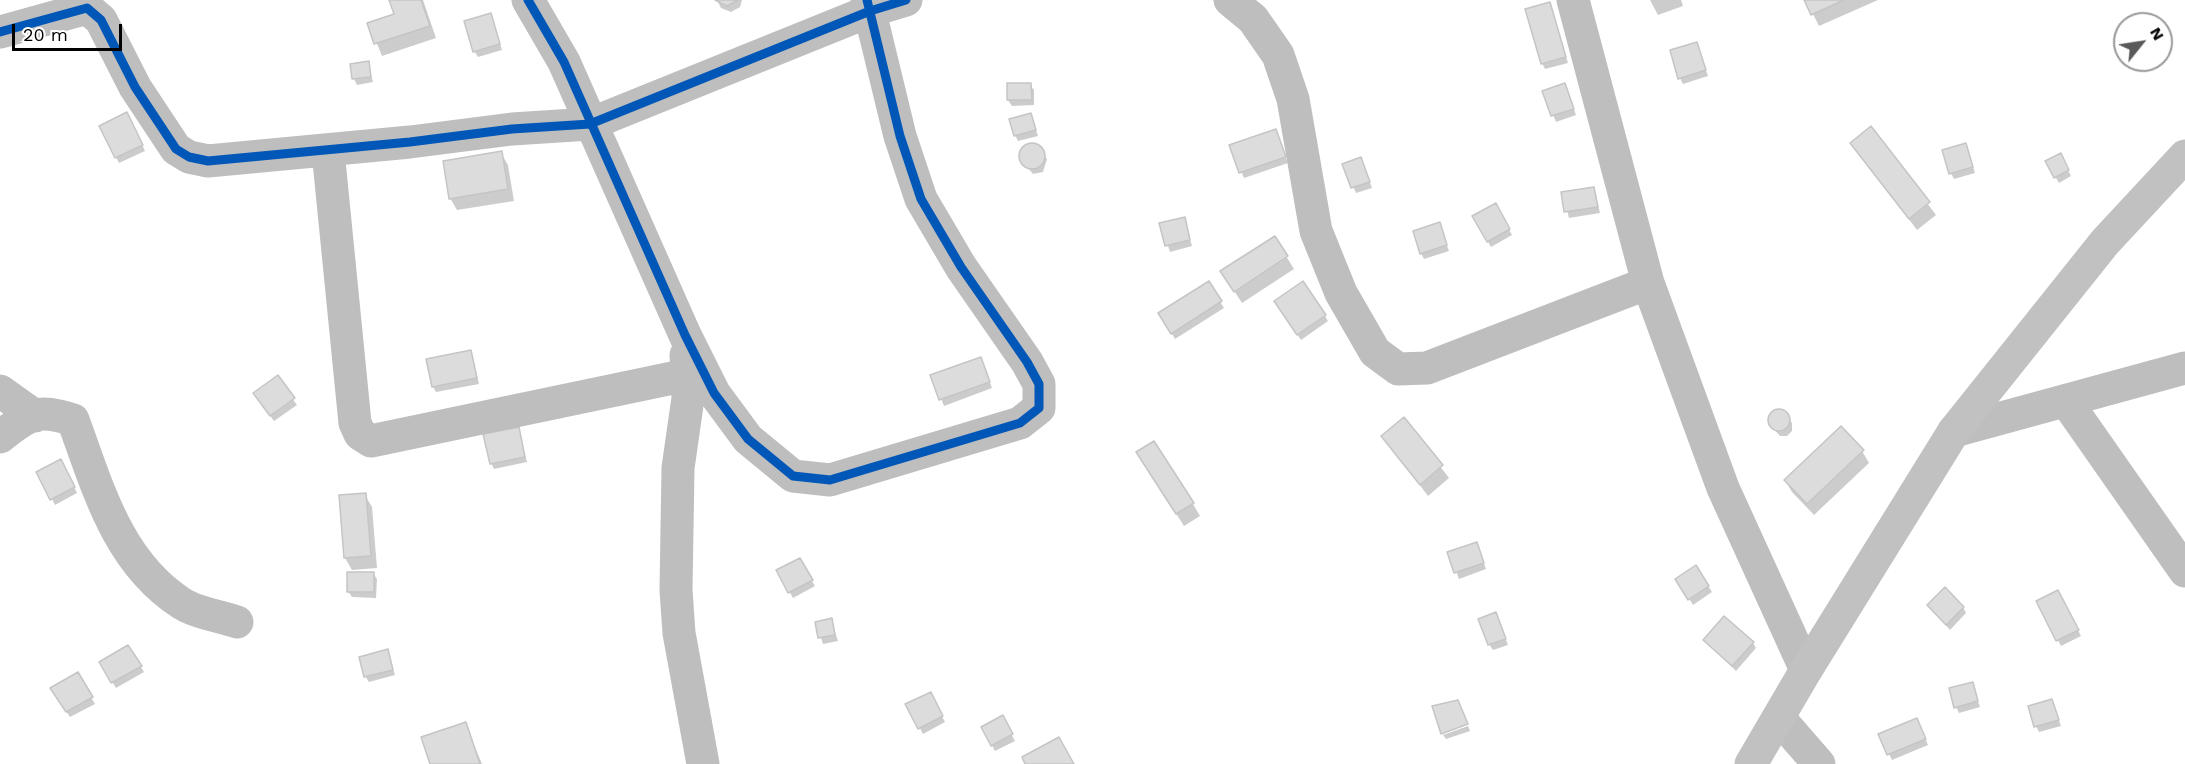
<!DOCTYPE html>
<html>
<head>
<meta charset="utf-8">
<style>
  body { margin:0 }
  #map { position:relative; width:2185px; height:764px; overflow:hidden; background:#fff; font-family:"Work Sans",sans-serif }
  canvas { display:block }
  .north { position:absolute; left:2113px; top:12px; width:60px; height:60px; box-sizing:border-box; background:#fff; border:2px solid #999; border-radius:50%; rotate:60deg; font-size:16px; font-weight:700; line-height:24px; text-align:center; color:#000 }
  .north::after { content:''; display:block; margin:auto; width:21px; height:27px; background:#595959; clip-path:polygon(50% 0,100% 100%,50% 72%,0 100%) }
  .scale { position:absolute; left:12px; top:24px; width:110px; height:27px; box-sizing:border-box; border:3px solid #000; border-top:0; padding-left:8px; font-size:18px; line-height:21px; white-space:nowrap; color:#000; -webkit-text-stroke:4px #fff; paint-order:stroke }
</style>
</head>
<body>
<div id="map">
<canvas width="2185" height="764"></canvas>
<div class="north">N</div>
<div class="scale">20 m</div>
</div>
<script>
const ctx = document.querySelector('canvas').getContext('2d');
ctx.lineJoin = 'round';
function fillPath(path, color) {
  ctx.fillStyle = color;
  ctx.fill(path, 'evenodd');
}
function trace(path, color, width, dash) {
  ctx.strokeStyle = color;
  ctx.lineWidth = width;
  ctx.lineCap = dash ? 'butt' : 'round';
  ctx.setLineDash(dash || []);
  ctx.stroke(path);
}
fillPath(new Path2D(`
  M391 0H423L436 38 382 56 369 24 396 15Z
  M717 0H742L740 7 731 12 721 8Z
  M1650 0H1681L1683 6 1658 15Z
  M1806 0H1878L1819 26Z
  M1550 4 1568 63 1545 69 1542 63Z
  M491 14 502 50 478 57 474 51Z
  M1697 44 1708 76 1683 84 1680 78Z
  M368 63 373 82 357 85 354 79Z
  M1030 85 1034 90V105L1012 106 1008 100Z
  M1567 91 1576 115 1556 122 1544 92Z
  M1031 114 1038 136 1018 141 1015 135Z
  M130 119 145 151 119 163 101 127Z
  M1871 128 1936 215 1917 230 1852 143Z
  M1278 137 1288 163 1244 178 1231 146Z
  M1028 145H1037L1047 159 1043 172 1033 174 1022 161 1020 154Z
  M1966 145 1975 173 1954 179 1951 173Z
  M501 153 508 165 514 201 457 210 450 198Z
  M2060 155 2071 176 2059 183 2047 162Z
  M1361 158 1372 188 1356 193 1344 165Z
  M1594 189 1600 213 1569 218 1563 193Z
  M1496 205 1512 235 1491 247 1474 216Z
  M1184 219 1192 246 1170 252 1161 224Z
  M1439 224 1449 251 1424 259 1421 253Z
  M1275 238 1294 269 1242 303 1229 283Z
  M1208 283 1224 308 1175 339 1160 313Z
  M1279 307 1325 316 1328 321 1301 340Z
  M471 351 479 384 436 392 433 387Z
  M983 364 992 388 944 406 932 376Z
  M277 377 297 405 274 421 258 399Z
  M1775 411H1783L1792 423V431L1787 436H1780L1770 425V416Z
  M1404 419 1449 478 1428 496 1383 436Z
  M518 429 527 462 494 469 491 463Z
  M1862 451 1869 463 1814 515 1792 492 1785 480Z
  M1145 464 1193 504 1200 516 1184 526Z
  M64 466 77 493 55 505 52 499Z
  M365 495 372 507 377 568 352 570 345 558 340 497Z
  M1479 550 1486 569 1459 579 1449 553Z
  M800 560 815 586 793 598 778 571Z
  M1696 567 1712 592 1693 605 1677 580Z
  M373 573 377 579 376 598 352 597 348 591Z
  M2058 592 2081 636 2061 646 2058 640Z
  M1929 606 1963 607 1966 613 1950 630Z
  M831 620 838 641 823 644 816 623Z
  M1498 620 1508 645 1493 650 1489 644Z
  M1705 640 1753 643 1756 648 1736 671Z
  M128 647 144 672 116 688 101 663Z
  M387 651 395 675 369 682 365 676Z
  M77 674 95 704 70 717 55 695Z
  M1972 684 1980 707 1959 713 1956 707Z
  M930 694 945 722 923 734 908 705Z
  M2051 700 2061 726 2039 732 2036 726Z
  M1002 717 1015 741 995 751 983 728Z
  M465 724 482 764H431Z
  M1919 725 1928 745 1892 760 1880 735Z
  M1468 726 1470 731 1446 739 1443 735Z`), '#0003');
const building = new Path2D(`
  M389 0H421L430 26 374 44 367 23 394 14Z
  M715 0H738L727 6Z
  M1804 0H1844L1811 15Z
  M1550 2 1566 57 1541 64 1525 9Z
  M491 13 500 44 473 52 464 21Z
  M1697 42 1706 70 1678 79 1670 50Z
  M369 61 371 77 352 79 350 64Z
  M1007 83H1031L1032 100H1007Z
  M1565 83 1574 109 1551 116 1542 91Z
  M127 112 143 145 115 158 99 126Z
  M1031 113 1036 130 1014 136 1009 119Z
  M1871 126 1930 202 1909 219 1850 143Z
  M1276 129 1286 157 1239 173 1229 145Z
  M1966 143 1973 167 1949 174 1942 150Z
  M1019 156a13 13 0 1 1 26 0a13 13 0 1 1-26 0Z
  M502 151 508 189 449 199 443 161Z
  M2061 153 2069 170 2054 178 2045 161Z
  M1361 157 1370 182 1351 188 1342 164Z
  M1594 187 1598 207 1564 212 1561 192Z
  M1496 203 1510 229 1487 242 1472 216Z
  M1185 217 1190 240 1165 246 1159 223Z
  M1440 222 1447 245 1420 254 1413 231Z
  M1275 236 1288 256 1234 292 1220 271Z
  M1209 281 1222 301 1171 334 1158 313Z
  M1303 281 1326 315 1297 335 1274 301Z
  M471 350 477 378 432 387 426 359Z
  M981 357 990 382 939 400 930 375Z
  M278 375 295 398 270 416 253 393Z
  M1768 420a11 11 0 1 1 22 0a11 11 0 1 1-22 0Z
  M1404 417 1443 465 1420 485 1381 436Z
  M1841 426 1864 450 1807 504 1784 480Z
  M519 427 525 457 490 464 483 434Z
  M1154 441 1194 503 1176 514 1136 452Z
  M61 459 75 487 50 500 36 472Z
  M366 493 371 556 344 558 339 495Z
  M1477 542 1484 563 1454 573 1447 552Z
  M800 558 813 580 788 593 776 570Z
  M1696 565 1709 586 1688 600 1675 579Z
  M347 572H374V592H347Z
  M1945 587 1964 607 1946 625 1927 605Z
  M2058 590 2079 630 2056 641 2036 601Z
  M1496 612 1506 639 1488 645 1478 619Z
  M1724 616 1754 642 1732 666 1703 640Z
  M832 618 835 635 818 638 815 622Z
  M128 645 142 666 111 683 99 662Z
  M388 649 393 670 364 677 359 657Z
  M78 672 93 697 66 712 50 688Z
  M1973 682 1978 701 1954 708 1949 688Z
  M931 692 943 716 918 729 905 704Z
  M2052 699 2059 720 2034 727 2028 706Z
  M1458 700 1468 724 1441 734 1432 706Z
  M1003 715 1013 734 991 746 981 727Z
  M1917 718 1926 739 1887 755 1878 734Z
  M466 722 480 764H430L421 737Z
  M1059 737 1074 764H1025L1022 757Z`);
fillPath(building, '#dcdcdc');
trace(building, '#c5c5c5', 1.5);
trace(new Path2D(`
  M528 0 564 62 685 335 714 393 748 439 793 476 830 480 1020 423 1039 408V384L1027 362 961 267 921 199 900 136 867 0
  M1230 0 1253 19 1278 55 1293 99 1316 231 1341 293 1375 352 1398 369 1427 368 1648 283
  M1573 0 1648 283 1723 488 1806 670
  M0 32 87 8 101 20 135 87 176 149 189 157 208 161 410 142 512 129 590 124 870 11 906 0
  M328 151 355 423 360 434 371 441 687 375
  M686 355 688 398 678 468 676 590 679 633 703 764
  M0 391 35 416
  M2066 401 2185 571
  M1954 431 2185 368
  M0 437C29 414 37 408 73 420 98 488 117 561 181 603 196 613 220 616 237 622
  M1779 718 1819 764`), '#bebebe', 33);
trace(new Path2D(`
  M1751 764 1806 670 1954 431 2105 242 2185 156`), '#c1c1c1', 33);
trace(new Path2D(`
  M528 0 564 62 685 335 714 393 748 439 793 476 830 480 1020 423 1039 408V384L1027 362 961 267 921 199 900 136 867 0
  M0 32 87 8 101 20 135 87 176 149 189 157 208 161 410 142 512 129 590 124 870 11 906 0`), '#0057b8', 9);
</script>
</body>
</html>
